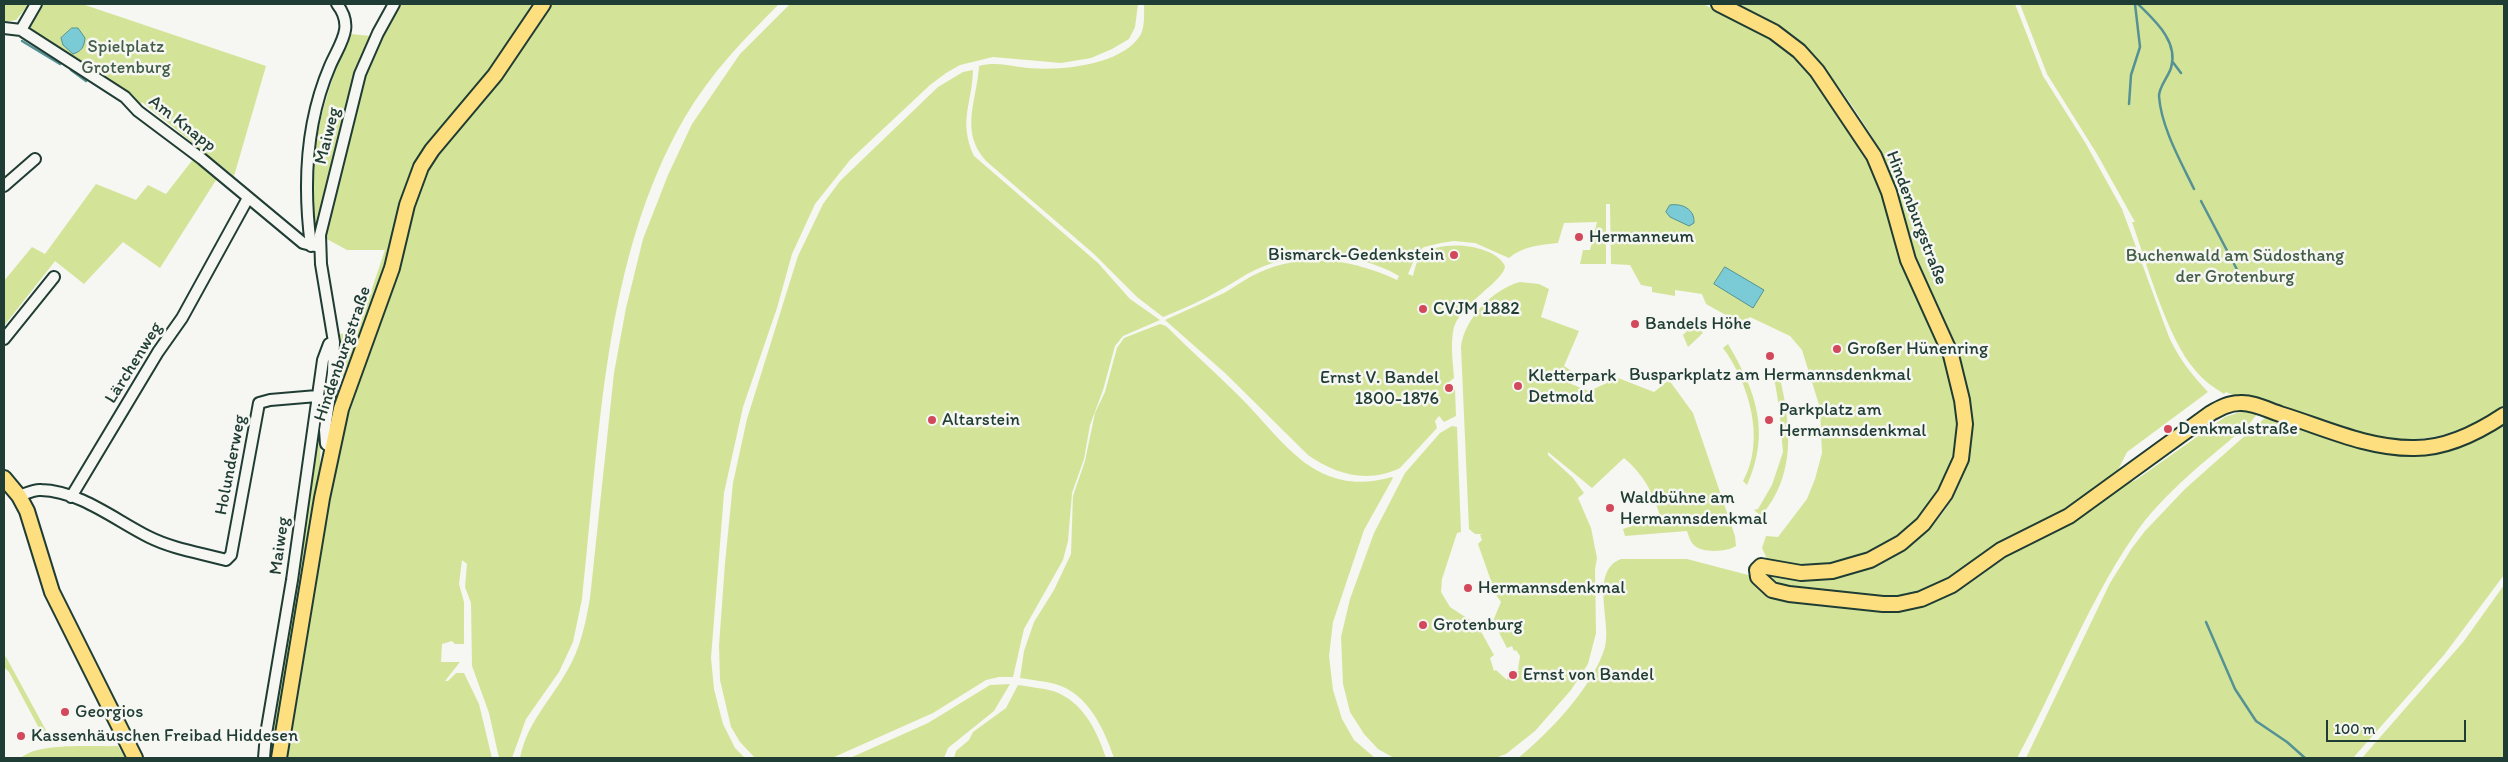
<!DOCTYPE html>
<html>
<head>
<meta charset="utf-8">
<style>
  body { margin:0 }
  #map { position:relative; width:2508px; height:762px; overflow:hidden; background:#f6f6f2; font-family:Itim,sans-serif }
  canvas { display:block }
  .frame { position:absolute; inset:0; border:5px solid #1f3d34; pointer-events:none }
  .scale { position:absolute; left:2326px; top:720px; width:140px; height:22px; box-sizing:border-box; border:2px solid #1f3d34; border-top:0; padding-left:6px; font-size:15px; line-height:18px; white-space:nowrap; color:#1f3d34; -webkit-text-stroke:4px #f6f6f2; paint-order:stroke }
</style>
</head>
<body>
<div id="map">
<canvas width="2508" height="762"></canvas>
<div class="frame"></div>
<div class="scale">100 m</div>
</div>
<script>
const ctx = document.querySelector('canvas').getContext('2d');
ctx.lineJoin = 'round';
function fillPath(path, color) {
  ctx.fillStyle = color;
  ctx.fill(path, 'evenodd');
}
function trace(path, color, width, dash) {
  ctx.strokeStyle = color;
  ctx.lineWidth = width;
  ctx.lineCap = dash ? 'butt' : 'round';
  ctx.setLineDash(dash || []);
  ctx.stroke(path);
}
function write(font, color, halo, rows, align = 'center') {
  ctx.font = font + ' Itim,sans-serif';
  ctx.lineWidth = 5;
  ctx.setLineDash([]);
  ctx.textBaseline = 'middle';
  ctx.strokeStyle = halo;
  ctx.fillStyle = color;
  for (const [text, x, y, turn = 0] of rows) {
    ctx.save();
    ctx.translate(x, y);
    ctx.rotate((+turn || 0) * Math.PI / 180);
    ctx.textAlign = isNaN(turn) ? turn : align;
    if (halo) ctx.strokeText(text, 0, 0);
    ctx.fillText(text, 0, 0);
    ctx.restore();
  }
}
fillPath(new Path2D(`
  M4 4H29L16 20 4 22Z
  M41 4H82L266 66 234 176 142 102 141 104 33 33 30 25Z
  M400 4H535L491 69 451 115 426 146 416 164 400 206 379 283 343 377 340 374 339 334 357 333 385 250H347L325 238 326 228 364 76 381 37Z
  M551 4H779C744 39 710 74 685 117 602 260 600 439 582 599L573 642 559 672 526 719 512 758H499L489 713 472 666 471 603 465 587 467 564 462 560 459 584 464 602V644H455L452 641 442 644 441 662H460L445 681H448L456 673H464L479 704 492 758H285L337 449 398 269 413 211 426 171 437 153 501 79Z
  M790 4H1138L1135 27 1129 39 1112 49 1091 58 1061 63 993 57 960 65 946 73 930 85 850 160 815 204 792 254 777 308 743 407 724 493 711 658 714 689 723 724 735 748 745 758H520C527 723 550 701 567 671 580 650 586 622 590 598L614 373 626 308 643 239 668 175 692 124 740 54Z
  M1144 4H1703L1785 44 1799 55 1857 140 1875 171 1906 272 1940 340 1957 404 1959 425 1957 449 1949 471 1924 510 1908 528 1878 549 1842 563 1801 567 1783 565 1767 559 1762 548 1766 536 1778 537 1807 499 1815 479 1822 453 1820 408 1802 350 1790 336 1750 317 1742 324 1706 304 1702 294 1675 290V296L1652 292V287L1641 285 1630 265 1611 264 1610 204H1606V264H1580L1583 250H1590L1597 222 1564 223 1558 243C1540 245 1523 246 1509 258L1475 243 1454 241 1441 243 1424 247 1417 253 1408 274 1413 276C1415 268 1416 261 1423 255 1440 239 1494 244 1505 266 1505 280 1462 303 1454 327 1450 343 1453 362 1454 378L1449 382 1455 388 1456 416 1444 422 1439 416 1435 421 1437 428 1400 468C1367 484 1335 474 1308 455L1225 373 1165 320C1185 311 1205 302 1224 293 1233 288 1241 282 1250 277 1298 251 1350 258 1397 280L1399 276C1355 251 1302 249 1255 270 1244 275 1233 283 1222 289 1203 300 1183 309 1163 317L1137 297 1094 254 986 161C959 131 977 101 979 66 993 62 1006 65 1020 67 1054 72 1122 67 1141 34 1145 25 1144 13 1144 4Z
  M1732 4H2015L2043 76 2086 144 2122 209 2169 337C2179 359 2192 375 2208 392L2127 452 2118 470 2120 474 2109 483 1949 583 1901 599 1778 587 1764 574 1767 572C1807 585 1860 579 1895 556 1980 502 1987 419 1950 332 1940 308 1926 287 1917 263 1909 245 1907 224 1901 205 1897 191 1892 177 1886 164 1877 138 1825 64 1804 46 1783 28 1756 17 1732 4Z
  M2020 4H2504V407C2425 456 2383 441 2300 415 2276 408 2249 403 2226 392L2224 394C2213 387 2203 380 2195 370 2167 338 2147 264 2132 222H2135L2097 154 2047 74Z
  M351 34 371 36 356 73 314 235C307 160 320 101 351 34Z
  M973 70C972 105 958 121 974 156L1098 263 1130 299 1160 320 1123 336 1115 346 1103 390 1090 425 1084 459 1072 493 1068 541 1063 560 1024 629 1013 677H999L986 680 933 713 832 758H755L740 742 731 727 720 680 719 646 725 563 733 483 747 419 798 256 823 204 840 181 938 87 963 72Z
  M194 158 218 177 160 268 123 242 84 284 55 261 4 326V281L32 247 45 254 96 184 136 200 148 185 166 194Z
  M1520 282 1539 284 1549 289 1541 317 1579 331 1564 366 1573 372 1571 384 1589 391 1618 378 1654 392 1669 380 1693 413 1735 536 1736 546C1727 552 1703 553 1695 546 1690 542 1689 537 1687 531L1625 536 1623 529 1660 516C1653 492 1643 474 1624 458L1592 488 1548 452V455L1573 478 1584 493 1578 498 1591 528 1597 558 1595 569 1596 633 1588 664 1571 690 1535 731 1506 754 1495 758H1394L1378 749 1364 734 1350 712 1343 684 1341 637 1350 599 1374 533 1405 473 1440 433 1452 426 1457 427 1461 532 1457 533 1442 579 1441 592 1450 607 1470 620 1477 629 1479 628 1494 655 1490 658 1494 671 1496 670 1507 680 1508 676 1513 679 1512 675 1516 677 1517 671H1521L1518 670 1520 656 1516 650 1514 651 1512 646 1507 648 1493 621 1501 602 1496 595 1478 544 1482 540 1480 535 1482 534H1475L1469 529 1461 347C1464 319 1493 289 1520 282Z
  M1696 322 1703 333 1688 347 1683 335Z
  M1160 324 1166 326C1190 350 1215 372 1238 395 1263 419 1291 459 1322 473 1346 484 1367 484 1392 477L1393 478 1364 530 1333 622 1329 656 1333 690 1342 719 1354 740 1375 758H1114C1104 729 1088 693 1055 684 1044 681 1031 680 1020 678L1024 651 1034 622 1054 590 1071 554 1073 496 1085 461 1095 413 1105 392 1117 348 1124 338Z
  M1728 344C1756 391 1771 432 1747 485L1743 481C1766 440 1749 383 1723 348Z
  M1773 371 1779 374C1791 424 1797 474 1761 516L1754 510 1758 509 1772 485 1783 452 1779 407Z
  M323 376H326L321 420 320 473 275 758H266Z
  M2247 410 2258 413 2250 423C2210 458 2163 492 2133 537 2086 606 2057 685 2017 758H1518C1550 732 1593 687 1605 647 1612 622 1589 571 1621 559H1687L1752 576 1759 585 1897 608 1988 562 2120 487 2136 480 2225 417Z
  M2267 416C2353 444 2418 479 2504 425V575L2444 655 2353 758H2026L2110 583 2132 548 2145 531 2185 489Z
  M2504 585V758H2362L2464 641Z
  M4 656 6 657 53 743 43 740 40 730 9 672 4 667Z
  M1010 684 994 711 948 748 944 758H850L928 723 990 685Z
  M1018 685C1030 687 1042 688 1053 691 1083 701 1097 731 1106 758H954L956 751 969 740 973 732 1006 708Z
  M118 746 125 758H21C38 742 93 747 118 746Z`), '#d3e498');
const water = new Path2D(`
  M72 28H78L85 38C84 47 82 51 73 54L63 45 61 38Z
  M1670 205C1682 203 1695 209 1694 223L1689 226 1670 217 1666 212Z
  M1725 267 1764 290 1753 308 1714 284Z`);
fillPath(water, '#7acbd5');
trace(water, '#569295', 1);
trace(new Path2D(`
  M2138 4C2154 20 2179 41 2171 68 2168 77 2159 87 2159 96 2161 127 2181 162 2194 189
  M22 41 60 64
  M2172 61 2181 73
  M71 70 86 81
  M2129 104 2131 75 2140 47 2135 4
  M2201 201 2243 281
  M2206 622 2235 689 2256 721 2287 742 2305 758`), '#569295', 2.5);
const minor = new Path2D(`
  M4 28 21 30 36 4
  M21 30 125 97 138 111 202 159 303 243 319 247
  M4 186 35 159
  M311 246C303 185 305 124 330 66 340 43 355 27 337 4
  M4 339 54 277
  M332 448 326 444 325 430 333 373 334 342 321 264 320 235 360 74 378 33 394 4
  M19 496C26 494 34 489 41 490 80 491 115 520 149 537 173 549 201 553 226 560L231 555 259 403 270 400 317 396
  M71 497 158 352 182 318 248 198
  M264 758 266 734 292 580 323 360 329 344 334 342`);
const major = new Path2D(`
  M1719 4 1774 32 1799 51 1817 71 1874 156 1889 192 1908 260 1951 355 1962 400 1965 424 1961 459 1945 494 1923 524 1901 543 1870 560 1832 571 1801 573 1761 566 1757 570 1758 577 1772 590 1789 594 1883 604H1898L1921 599 1952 585 2001 550 2069 516 2211 413C2220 408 2229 403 2240 403 2252 402 2268 410 2280 414 2323 427 2366 448 2412 448 2444 449 2477 433 2504 415
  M4 478 19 496 27 511 52 592 135 758
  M279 758 322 498 341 409 392 268 407 205 421 167 432 150 495 75 543 4`);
trace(minor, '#1f3d34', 14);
trace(major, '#1f3d34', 18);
trace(minor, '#f6f6f2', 10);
trace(major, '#fddf80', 14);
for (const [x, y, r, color] of [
  [1579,237,5,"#d1495b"],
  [1454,255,5,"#d1495b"],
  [1423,309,5,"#d1495b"],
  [1635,324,5,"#d1495b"],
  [1837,349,5,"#d1495b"],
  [1770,356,5,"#d1495b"],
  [1518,386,5,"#d1495b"],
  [1449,388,5,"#d1495b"],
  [932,420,5,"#d1495b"],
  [1769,420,5,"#d1495b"],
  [2168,429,5,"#d1495b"],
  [1610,508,5,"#d1495b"],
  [1468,588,5,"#d1495b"],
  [1423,625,5,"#d1495b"],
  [1513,675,5,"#d1495b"],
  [65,712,5,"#d1495b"],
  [21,736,5,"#d1495b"]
]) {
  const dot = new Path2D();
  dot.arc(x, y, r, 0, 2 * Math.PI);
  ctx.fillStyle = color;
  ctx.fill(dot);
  trace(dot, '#f6f6f2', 2);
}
write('18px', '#435e48', '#f6f6f2', [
  ["Spielplatz",126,47],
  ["Grotenburg",126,68],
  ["Buchenwald am Südosthang",2235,256],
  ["der Grotenburg",2235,277]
]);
write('18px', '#1f3d34', '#f6f6f2', [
  ["Am Knapp",182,124,38],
  ["Maiweg",328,136,-76],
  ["Hindenburgstraße",1916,218,69],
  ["Hindenburgstraße",343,354,-71],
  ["Lärchenweg",134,363,-58],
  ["Holunderweg",231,465,-79],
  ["Maiweg",280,546,-82]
]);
write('18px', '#1f3d34', '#f6f6f2', [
  ["Hermanneum",1589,237],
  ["Bismarck-Gedenkstein",1444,255,"right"],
  ["CVJM 1882",1433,309],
  ["Bandels Höhe",1645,324],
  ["Großer Hünenring",1847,349],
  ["Busparkplatz am Hermannsdenkmal",1770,375,"center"],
  ["Kletterpark",1528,376],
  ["Detmold",1528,397],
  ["Ernst V. Bandel",1439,378,"right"],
  ["1800-1876",1439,399,"right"],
  ["Parkplatz am",1779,410],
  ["Hermannsdenkmal",1779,431],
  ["Altarstein",942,420],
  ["Denkmalstraße",2178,429],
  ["Waldbühne am",1620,498],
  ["Hermannsdenkmal",1620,519],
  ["Hermannsdenkmal",1478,588],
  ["Grotenburg",1433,625],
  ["Ernst von Bandel",1523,675],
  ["Georgios",75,712],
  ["Kassenhäuschen Freibad Hiddesen",31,736]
], 'left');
</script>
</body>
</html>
